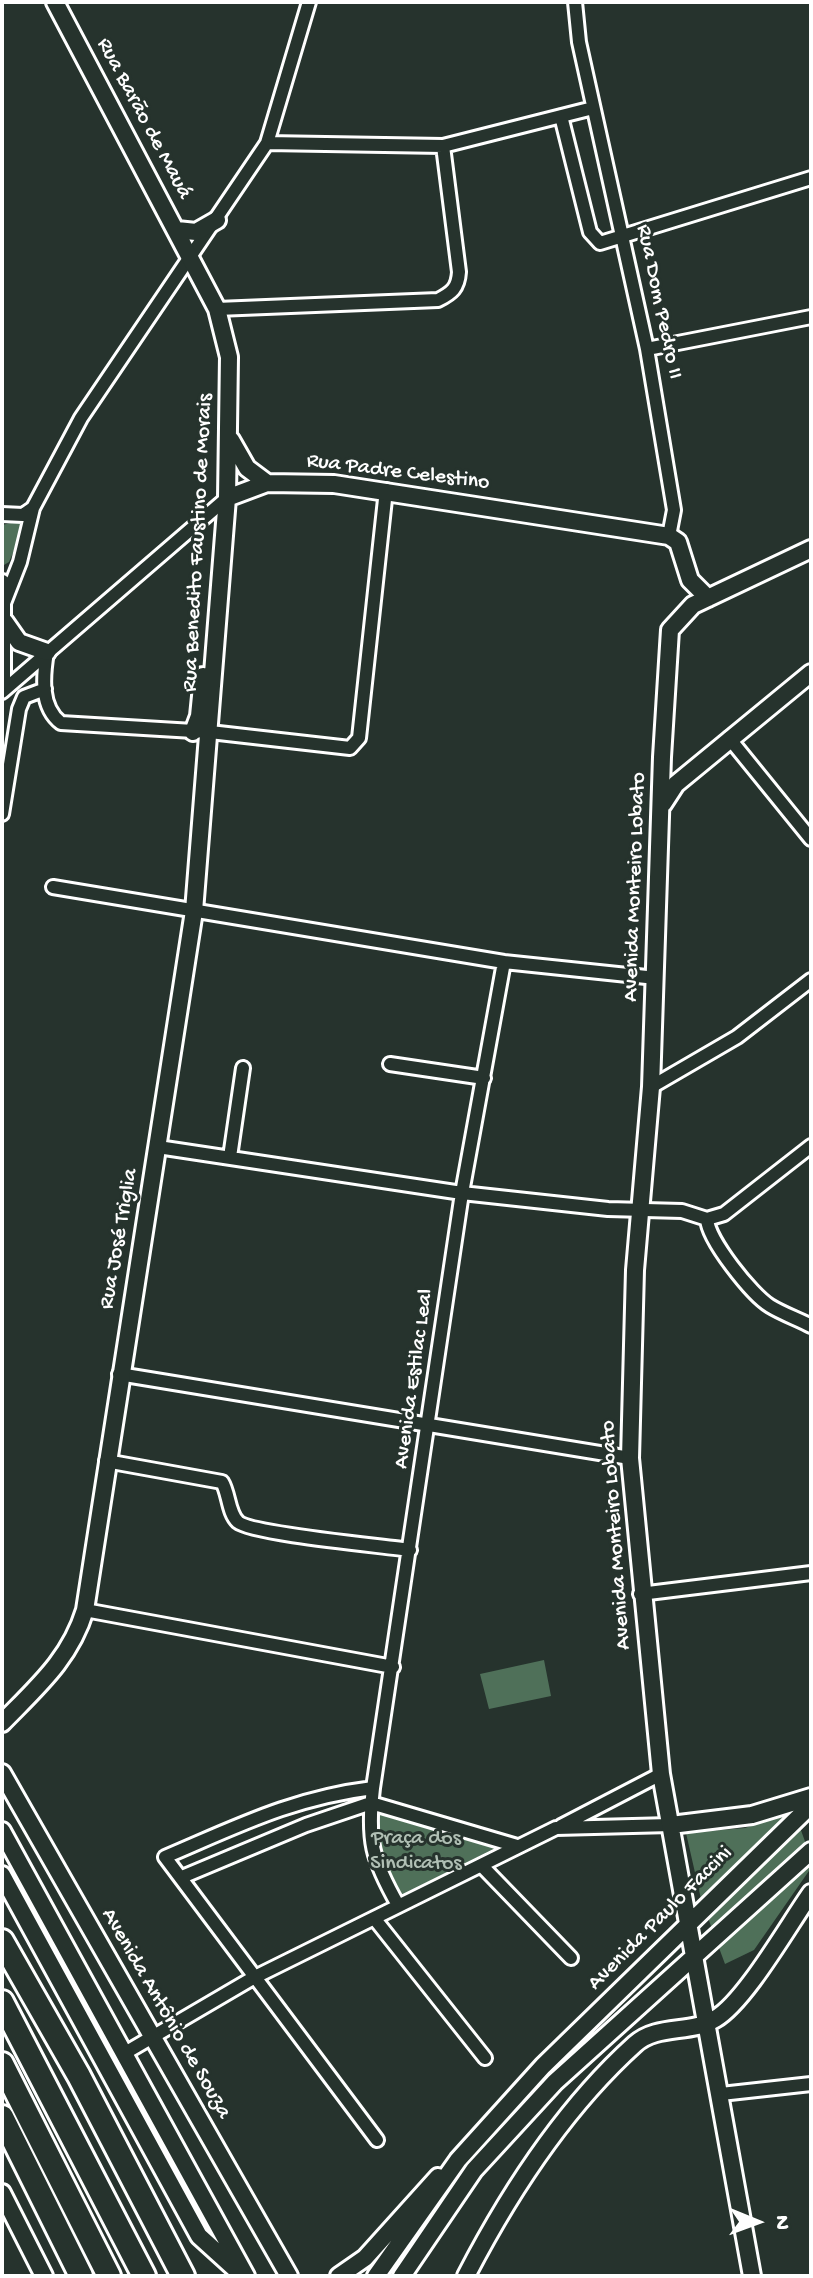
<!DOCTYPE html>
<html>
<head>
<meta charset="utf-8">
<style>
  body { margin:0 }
  #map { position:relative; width:813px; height:2278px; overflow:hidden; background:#26332d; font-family:"Gochi Hand",sans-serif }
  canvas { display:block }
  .frame { position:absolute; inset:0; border:4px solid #fff; pointer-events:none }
  .north { position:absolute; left:717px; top:2182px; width:80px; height:80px; -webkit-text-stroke:6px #26332d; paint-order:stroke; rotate:91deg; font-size:22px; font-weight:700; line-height:32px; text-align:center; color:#fff }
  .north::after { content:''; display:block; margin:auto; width:28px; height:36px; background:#fff; clip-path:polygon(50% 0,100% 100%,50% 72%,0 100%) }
</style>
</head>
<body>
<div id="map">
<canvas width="813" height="2278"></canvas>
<div class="frame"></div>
<div class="north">N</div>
</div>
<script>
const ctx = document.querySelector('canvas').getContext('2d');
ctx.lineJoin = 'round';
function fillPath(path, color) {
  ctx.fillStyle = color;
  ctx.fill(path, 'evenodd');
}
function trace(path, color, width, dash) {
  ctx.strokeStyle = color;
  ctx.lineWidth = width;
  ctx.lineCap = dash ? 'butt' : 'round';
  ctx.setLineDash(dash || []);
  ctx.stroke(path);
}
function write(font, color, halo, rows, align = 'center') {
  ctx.font = font + ' "Gochi Hand",sans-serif';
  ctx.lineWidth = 6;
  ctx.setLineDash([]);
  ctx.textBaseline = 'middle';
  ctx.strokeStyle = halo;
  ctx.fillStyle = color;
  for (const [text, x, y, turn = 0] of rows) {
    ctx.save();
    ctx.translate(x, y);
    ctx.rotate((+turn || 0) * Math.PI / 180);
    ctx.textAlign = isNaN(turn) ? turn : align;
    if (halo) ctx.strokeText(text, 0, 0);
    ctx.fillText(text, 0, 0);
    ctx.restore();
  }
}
fillPath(new Path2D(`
  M28 519 9 562 4 565 2 525Z
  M544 1660 551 1696 489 1709 480 1674Z
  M378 1805 502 1847 399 1898 375 1842Z
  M794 1811 811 1858V1868L754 1950 725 1964 701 1899 686 1833 745 1828Z`), '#4f7059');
const street = new Path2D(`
  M575 2 579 42 647 349 674 510 669 536
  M561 116 590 232 600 243 811 178
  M267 143 443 146 593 108
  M217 309 438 300C452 293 458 288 459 272L443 146
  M647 349 811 317
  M2 514 23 515 33 508
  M4 603 20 562 33 508 81 418 267 143 309 2
  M47 652C43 676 40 707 61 723L210 732 350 748 359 738 386 490
  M2 692 227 498
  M729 738 811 839
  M2 814 19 709 24 697 45 689
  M53 887 504 962 656 978
  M390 1064 484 1078
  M651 1087 737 1037 811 980
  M158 1147 462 1193 608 1209 682 1211 707 1219
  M230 1157 243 1068
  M707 1219C708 1240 752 1295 770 1306 783 1314 798 1319 811 1326
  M707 1219 724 1214 811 1146
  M119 1374 630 1458
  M106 1461 222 1482C229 1493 228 1513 238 1522 252 1534 384 1546 410 1550
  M640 1594 811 1573
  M85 1610 393 1667
  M373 1788C292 1798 238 1826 165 1857L377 2140
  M371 1803 517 1846
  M561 1826 661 1774
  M481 1865 571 1958
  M182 1877 306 1825 371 1803
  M398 1905C372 1859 367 1841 373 1788L462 1193 504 962
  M374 1918 485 2058
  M125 2053 253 1978 556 1828 671 1825
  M721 2094 811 2084`);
const secondary = new Path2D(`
  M177 230 196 232 217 220
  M231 440 247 468 267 483
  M227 498 267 483 334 484 669 536 678 542 690 580 708 598
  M2 583V681
  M5 622 19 642 47 652
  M193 732 199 716 203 676
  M663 804 676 784 811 673
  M2 1723C37 1687 70 1659 85 1610L194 911 227 498 229 357 217 309 55 2
  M2 1773 289 2276
  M671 1825 752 1815 811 1797
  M2 1831 246 2276
  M2 1875 199 2236 243 2276
  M2 2193 44 2276
  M339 2276 365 2258 438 2177
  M376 2276 458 2160 543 2066 811 1805
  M402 2276 474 2170 555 2082 811 1851
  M466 2276C509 2193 564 2108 635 2044 657 2024 691 2034 715 2019 745 2002 789 1924 811 1893
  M752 2276 661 1774 630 1458 635 1270 651 1087 662 757 670 630 693 605 811 549`);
const highway = new Path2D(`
  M2 1941 79 2076 183 2276
  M2 2002 144 2276
  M2 2064 109 2276
  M2 2117 81 2276`);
trace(street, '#fff', 18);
trace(secondary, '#fff', 22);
trace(highway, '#fff', 28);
trace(street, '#26332d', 12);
trace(secondary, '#26332d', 16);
trace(highway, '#26332d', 22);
write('22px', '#fff', '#26332d', [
  ["Rua Barão de Mauá",143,119,62],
  ["Rua Dom Pedro II",658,302,78],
  ["Rua Padre Celestino",398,473,7],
  ["Rua Benedito Faustino de Morais",199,543,-87],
  ["Avenida Monteiro Lobato",636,887,-88],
  ["Rua José Triglia",120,1239,-80],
  ["Avenida Estilac Leal",415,1379,-82],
  ["Avenida Monteiro Lobato",617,1535,-94],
  ["Avenida Paulo Faccini",661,1919,-45],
  ["Avenida Antônio de Souza",165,2014,60]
]);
write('22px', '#b0bfb4', '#26332d', [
  ["Praça dos",416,1840],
  ["Sindicatos",416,1865]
]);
</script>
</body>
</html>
